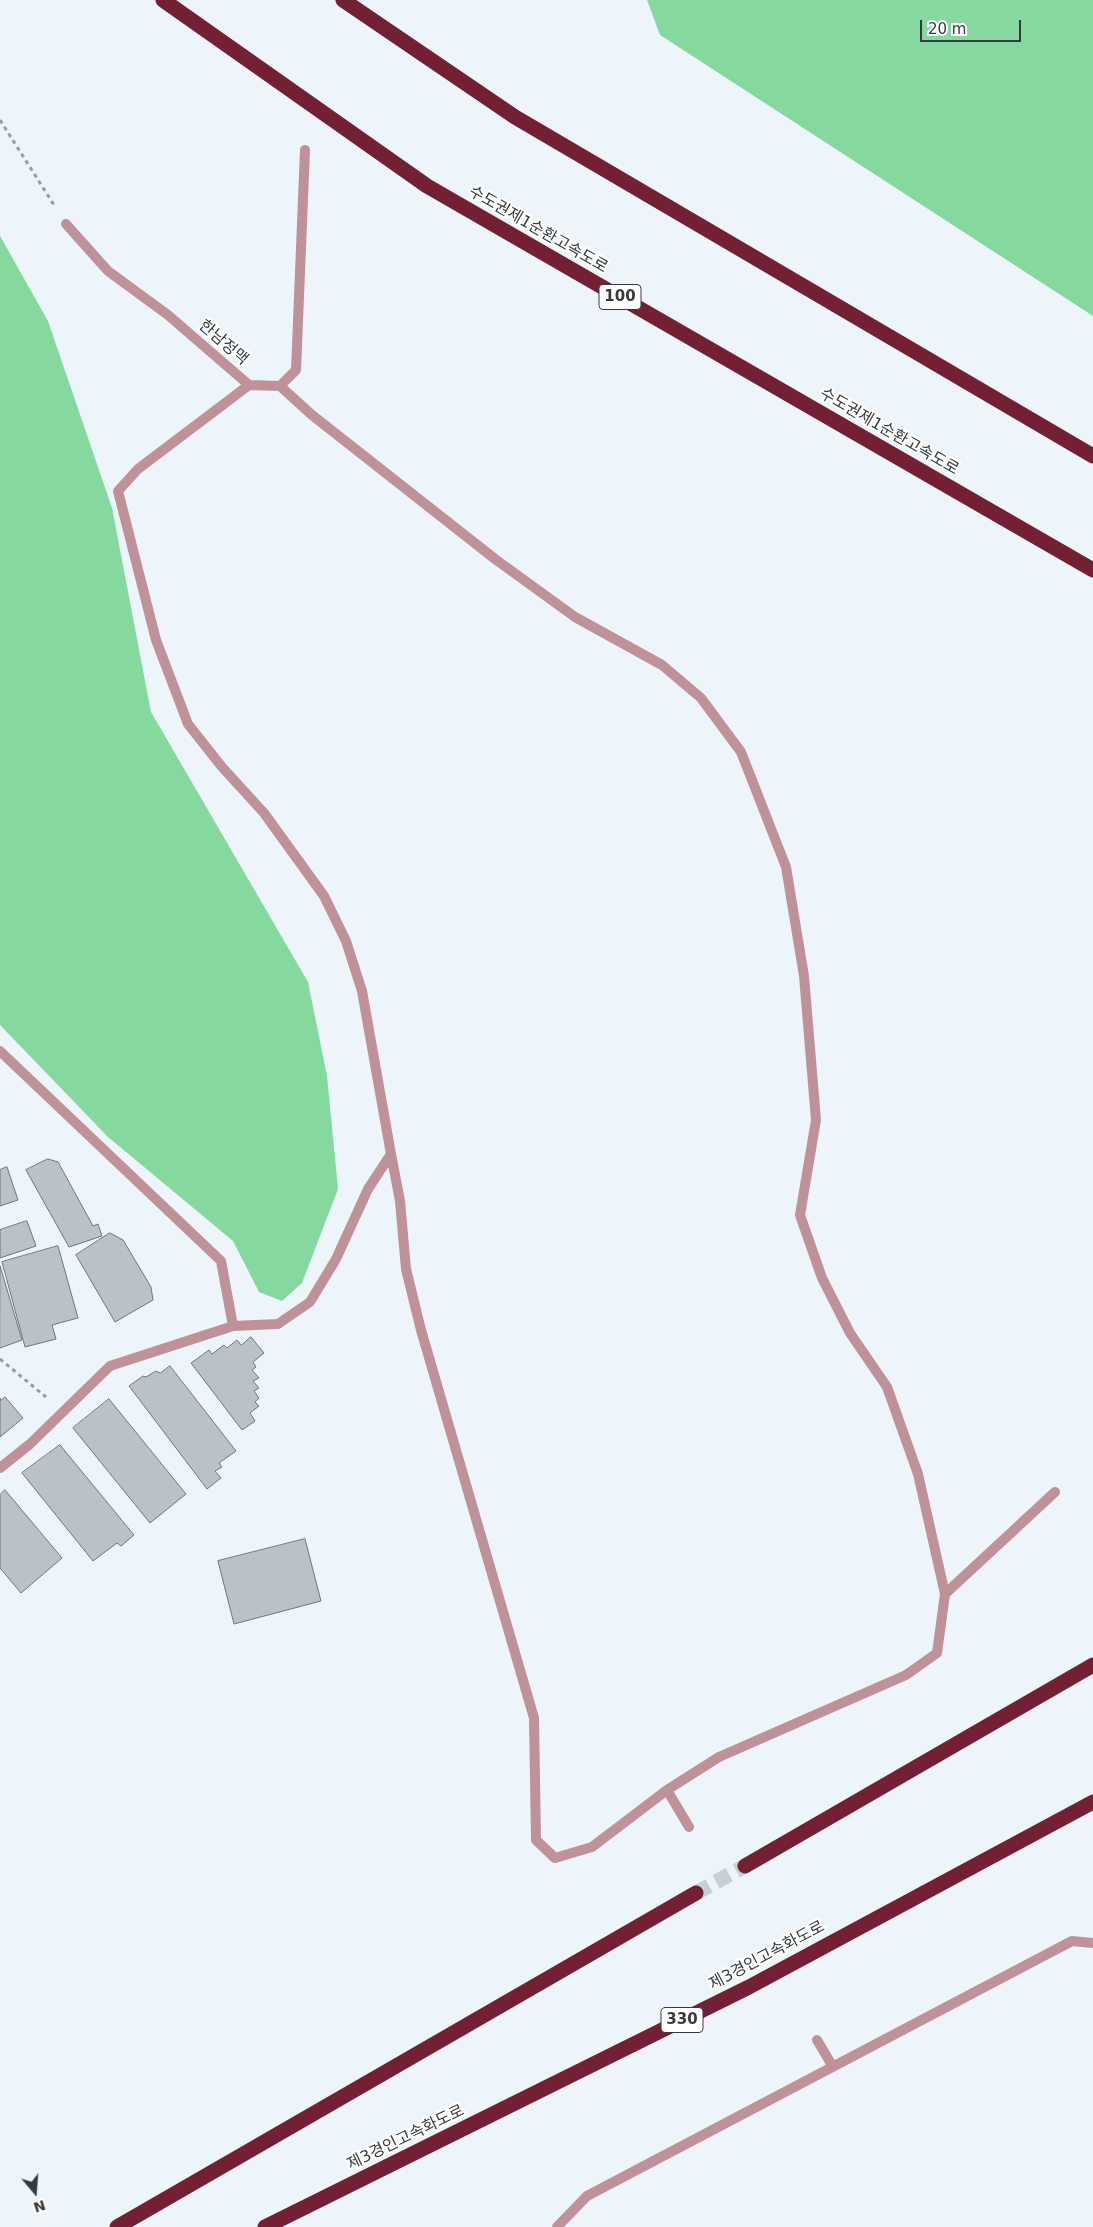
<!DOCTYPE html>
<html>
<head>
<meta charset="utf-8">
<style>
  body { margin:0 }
  #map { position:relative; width:1093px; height:2227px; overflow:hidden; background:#edf5fb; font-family:"DejaVu Sans",sans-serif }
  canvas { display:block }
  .north { position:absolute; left:10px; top:2167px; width:50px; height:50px; -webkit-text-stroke:4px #fff; paint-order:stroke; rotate:162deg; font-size:14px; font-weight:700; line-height:20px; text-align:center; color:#373a3c }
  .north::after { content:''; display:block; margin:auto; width:18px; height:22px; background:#373a3c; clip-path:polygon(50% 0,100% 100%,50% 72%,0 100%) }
  .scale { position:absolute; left:920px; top:20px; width:101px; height:22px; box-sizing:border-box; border:2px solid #373a3c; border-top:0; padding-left:6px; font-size:15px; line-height:18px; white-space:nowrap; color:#373a3c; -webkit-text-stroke:4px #fff; paint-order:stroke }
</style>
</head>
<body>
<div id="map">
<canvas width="1093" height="2227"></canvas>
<div class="north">N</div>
<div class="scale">20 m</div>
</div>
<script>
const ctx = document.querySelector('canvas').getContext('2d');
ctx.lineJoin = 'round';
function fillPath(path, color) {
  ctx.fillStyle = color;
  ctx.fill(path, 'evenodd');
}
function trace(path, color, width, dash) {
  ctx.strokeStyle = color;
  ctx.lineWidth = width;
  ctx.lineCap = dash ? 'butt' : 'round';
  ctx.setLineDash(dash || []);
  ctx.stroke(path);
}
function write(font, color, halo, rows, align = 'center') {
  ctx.font = font + ' "DejaVu Sans","Noto Sans KR",sans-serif';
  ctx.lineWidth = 4.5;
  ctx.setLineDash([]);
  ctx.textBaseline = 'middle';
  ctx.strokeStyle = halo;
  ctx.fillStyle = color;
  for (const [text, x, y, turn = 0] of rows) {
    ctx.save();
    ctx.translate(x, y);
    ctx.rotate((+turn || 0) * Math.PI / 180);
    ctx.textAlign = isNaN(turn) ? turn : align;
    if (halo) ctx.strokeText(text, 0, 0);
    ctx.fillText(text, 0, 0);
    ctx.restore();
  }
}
fillPath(new Path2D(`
  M647 0H1093V316L660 35Z
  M0 236 48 321 112 508 151 712 308 982 327 1076 338 1189 302 1283 282 1301 259 1292 233 1241 108 1137 0 1025Z`), '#85d99e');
const building = new Path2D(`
  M48 1159 58 1162 93 1226 98 1224 102 1236 69 1247 26 1170Z
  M7 1167 18 1200 0 1206V1170Z
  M27 1221 36 1246 0 1258V1230Z
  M110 1233 123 1240 151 1287 153 1300 115 1322 76 1255Z
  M58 1246 78 1318 52 1325 56 1339 25 1347 2 1262Z
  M0 1266 22 1340 0 1348Z
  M251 1337 264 1353 253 1362 256 1367 252 1370 259 1378 253 1381 259 1388 254 1391 259 1398 255 1402 259 1406 250 1413 255 1421 242 1430 191 1363 209 1350 212 1354 224 1345 227 1348 237 1340 241 1345Z
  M170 1366 236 1451 219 1463 222 1467 215 1471 221 1478 207 1489 129 1386 143 1376 146 1377 156 1371 160 1373Z
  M5 1397 23 1418 0 1437V1398L1 1400Z
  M109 1399 186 1494 150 1523 73 1428Z
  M60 1445 134 1535 121 1546 117 1543 93 1561 22 1473Z
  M5 1490 62 1558 21 1593 0 1568V1495Z
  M305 1539 321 1601 234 1624 218 1561Z`);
fillPath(building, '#bac1c7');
trace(building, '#6f757b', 1);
trace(new Path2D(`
  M696 1893 745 1866`), '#c9d0d5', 15, [15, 8]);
trace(new Path2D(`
  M0 120 54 205
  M0 1359 46 1397`), '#989da1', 3, [4, 4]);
trace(new Path2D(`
  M66 224 108 271 168 315 249 385 280 386 296 370 305 150
  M249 385 138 469 118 491 156 640 188 724 222 767 264 813 324 896 346 941 362 991 391 1154
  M0 1051 221 1261 233 1326
  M0 1468 30 1444 110 1366 233 1326 278 1324 310 1302 336 1259 368 1189 391 1154 400 1201 406 1269 421 1330 534 1718 536 1840 555 1858 592 1847 667 1790 719 1757 906 1675 937 1653 945 1594 918 1474 887 1387 850 1333 822 1278 800 1215 816 1120 804 976 786 867 741 752 701 698 662 665 575 617 495 559 312 415 280 386
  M945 1594 1055 1492
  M667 1790 689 1827
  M817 2040 833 2067
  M557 2227 587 2196 1072 1941 1093 1943`), '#be9298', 10);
trace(new Path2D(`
  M163 0 427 186 1093 570
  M343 0 515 117 1093 456
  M745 1866 1093 1665
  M117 2227 696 1893
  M265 2227 749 1987 1093 1802`), '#742034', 15);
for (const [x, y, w] of [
  [620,297,42],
  [682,2020,42]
]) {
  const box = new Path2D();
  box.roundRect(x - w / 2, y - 12.5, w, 25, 4);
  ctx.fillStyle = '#fff';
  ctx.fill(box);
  trace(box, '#373a3c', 1);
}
write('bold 15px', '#373a3c', null, [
  ["100",620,297],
  ["330",682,2020]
]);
write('16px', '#373a3c', '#fff', [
  ["수도권제1순환고속도로",538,230,30],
  ["한남정맥",223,343,41],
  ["수도권제1순환고속도로",889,432,30],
  ["제3경인고속화도로",767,1956,-28],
  ["제3경인고속화도로",406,2138,-26]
]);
</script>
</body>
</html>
